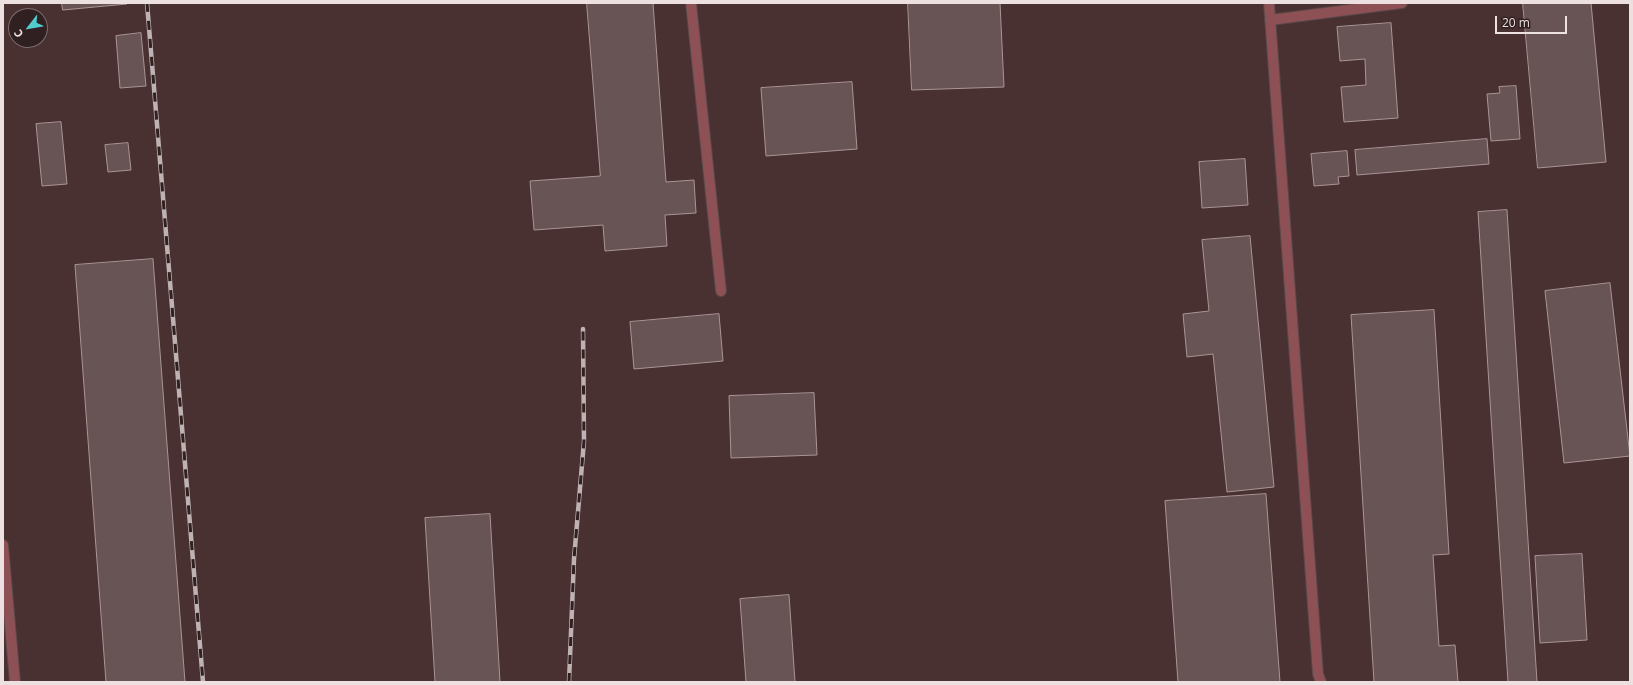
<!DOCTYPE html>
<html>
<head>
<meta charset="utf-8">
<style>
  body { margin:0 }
  #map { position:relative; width:1633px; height:685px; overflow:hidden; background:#3b2a2a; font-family:"Open Sans",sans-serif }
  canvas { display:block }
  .frame { position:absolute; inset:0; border:4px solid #ece0e0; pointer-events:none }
  .north { position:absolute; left:8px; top:8px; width:40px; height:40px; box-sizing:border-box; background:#312021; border:1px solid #7c6d6d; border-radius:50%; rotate:239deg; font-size:11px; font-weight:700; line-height:16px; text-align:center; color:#ece0e0 }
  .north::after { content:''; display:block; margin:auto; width:14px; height:18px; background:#52cdce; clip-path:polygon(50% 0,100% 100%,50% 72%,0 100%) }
  .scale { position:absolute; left:1495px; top:16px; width:72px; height:18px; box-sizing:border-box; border:2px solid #ece0e0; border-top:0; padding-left:5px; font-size:12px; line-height:14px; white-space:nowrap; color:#ece0e0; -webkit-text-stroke:3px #312021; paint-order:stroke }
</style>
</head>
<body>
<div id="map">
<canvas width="1633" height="685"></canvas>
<div class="frame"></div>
<div class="north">С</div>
<div class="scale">20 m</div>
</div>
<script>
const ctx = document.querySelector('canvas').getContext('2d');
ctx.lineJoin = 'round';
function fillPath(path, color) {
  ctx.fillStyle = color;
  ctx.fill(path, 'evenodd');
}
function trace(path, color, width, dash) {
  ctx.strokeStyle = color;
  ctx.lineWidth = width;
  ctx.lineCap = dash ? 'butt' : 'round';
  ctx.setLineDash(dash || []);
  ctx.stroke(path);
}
fillPath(new Path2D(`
  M3 3H1630V682H3ZM16 16H40V40H16Z`), '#493132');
const building = new Path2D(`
  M62 3H126L127 4 63 10Z
  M587 3H653L666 182 694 180 696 213 665 215 667 246 605 251 603 225 534 230 530 181 600 176Z
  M908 3H1000L1004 87 912 90Z
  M1523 3H1591L1606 162 1538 168Z
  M1391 23 1398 118 1344 122 1341 87 1366 85 1365 59 1340 61 1337 27Z
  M141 33 146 86 120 88 116 36Z
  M852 82 857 149 766 156 761 88Z
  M1516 86 1520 139 1491 141 1487 94 1500 93 1499 87Z
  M61 122 67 184 42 186 36 124Z
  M1487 139 1489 164 1357 175 1355 150Z
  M128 143 131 170 108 172 105 145Z
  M1347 151 1349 176 1338 177 1339 184 1314 186 1311 154Z
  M1245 159 1248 205 1202 208 1199 162Z
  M1507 210 1537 682H1508L1478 212Z
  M1250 236 1274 487 1227 492 1213 354 1187 357 1183 314 1209 311 1202 240Z
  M153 259 185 682H106L75 265Z
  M1610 283 1630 456 1564 463 1545 291Z
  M1434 310 1449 554 1433 555 1439 646 1455 645 1458 682H1374L1351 315Z
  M719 314 723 361 634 369 630 322Z
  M814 393 817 455 731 458 729 396Z
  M1266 494 1280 682H1178L1165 501Z
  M490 514 500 682H435L425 518Z
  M1582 554 1587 640 1540 643 1535 556Z
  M789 595 795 682H746L740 599Z`);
fillPath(building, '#685455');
trace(building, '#aa9494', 1);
const minor = new Path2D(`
  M691 3 721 291
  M1269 3 1318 674 1321 682
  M1270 20 1402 3
  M3 545 15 682`);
trace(minor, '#574747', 12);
trace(minor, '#8d5054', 10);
const rail = new Path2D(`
  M147 3 203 682
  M569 682 574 559 584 441 583 329`);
trace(rail, '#bfb2b2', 4.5);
trace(rail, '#312021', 3, [9]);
</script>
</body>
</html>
